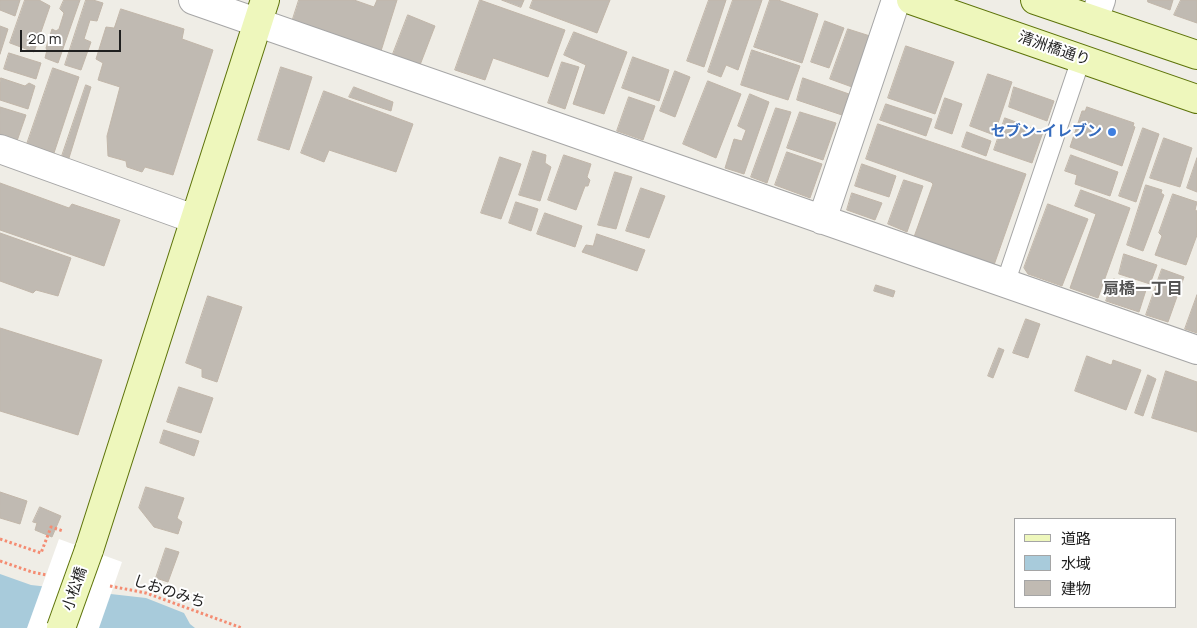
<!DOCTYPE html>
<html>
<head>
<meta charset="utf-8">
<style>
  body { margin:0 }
  #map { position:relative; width:1197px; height:628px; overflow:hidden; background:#efede6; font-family:Manrope,"Noto Sans JP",sans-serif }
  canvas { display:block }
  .legend { position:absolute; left:1014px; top:518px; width:162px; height:90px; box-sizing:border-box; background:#fff; border:1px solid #a5a5a5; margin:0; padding:6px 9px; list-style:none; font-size:15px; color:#1f1f1f }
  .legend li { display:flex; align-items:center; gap:10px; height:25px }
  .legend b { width:25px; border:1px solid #a5a5a5 }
  .scale { position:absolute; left:20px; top:30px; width:101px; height:22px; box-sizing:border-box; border:2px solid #1f1f1f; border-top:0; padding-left:6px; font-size:15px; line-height:18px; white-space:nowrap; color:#1f1f1f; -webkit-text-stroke:4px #fff; paint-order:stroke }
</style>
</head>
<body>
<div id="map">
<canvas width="1197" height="628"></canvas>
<ul class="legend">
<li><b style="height:6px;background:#eef7bc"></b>道路</li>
<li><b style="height:14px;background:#a8cbdb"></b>水域</li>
<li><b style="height:14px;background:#c0bab2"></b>建物</li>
</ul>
<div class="scale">20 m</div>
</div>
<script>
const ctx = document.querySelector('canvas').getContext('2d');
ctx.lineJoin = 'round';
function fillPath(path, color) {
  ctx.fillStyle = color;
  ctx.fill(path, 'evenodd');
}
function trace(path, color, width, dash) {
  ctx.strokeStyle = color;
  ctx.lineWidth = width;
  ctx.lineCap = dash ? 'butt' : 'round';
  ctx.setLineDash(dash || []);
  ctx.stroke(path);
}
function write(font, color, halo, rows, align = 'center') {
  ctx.font = font + ' Manrope,"Noto Sans JP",sans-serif';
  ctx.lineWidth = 4;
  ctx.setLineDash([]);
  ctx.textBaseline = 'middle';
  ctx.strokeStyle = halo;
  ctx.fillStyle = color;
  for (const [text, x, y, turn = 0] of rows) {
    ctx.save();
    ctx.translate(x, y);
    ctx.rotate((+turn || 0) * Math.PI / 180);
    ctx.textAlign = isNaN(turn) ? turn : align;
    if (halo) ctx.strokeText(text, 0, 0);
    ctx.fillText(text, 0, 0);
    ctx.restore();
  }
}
fillPath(new Path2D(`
  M0 574 31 585 146 598 184 613 190 624 195 628H0Z`), '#a8cbdb');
fillPath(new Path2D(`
  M59 539 122 562 99 628H27Z`), '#fff');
const building = new Path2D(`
  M0 0H20L15 16 0 10Z
  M25 0H39L50 6 34 52 10 43Z
  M64 0H80L58 63 45 58 47 50 46 48 52 29 56 31 59 29 64 13 60 9Z
  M86 0H93L103 3 97 21 90 20 84 39 91 42 81 70 65 65Z
  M299 0H354L374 7 377 0H397L381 51 292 22Z
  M480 0 565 30 548 77 493 58 485 80 455 70Z
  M502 0H524L521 7Z
  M533 0H610L597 33 530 8Z
  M709 0H726L704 67 687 61Z
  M733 0H762L738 70 726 65 721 77 708 72Z
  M770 0H778L818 14 802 63 754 47Z
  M1148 0H1173L1170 10 1148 2Z
  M1181 0H1197V23L1174 15Z
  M121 9 184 29 182 39 213 50 173 175 145 167 142 172 127 167 126 161 108 156 107 136 120 87 98 80 103 63 96 59 106 27 114 28Z
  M408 15 435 26 420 65 393 54Z
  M825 21 844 28 829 68 811 62Z
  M0 26 8 29 0 54Z
  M848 29 870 36 852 87 830 79Z
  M574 32 627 52 604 114 573 104 586 65 564 55Z
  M906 46 954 62 935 114 888 98Z
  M752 50 800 66 788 100 741 85Z
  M9 53 41 63 36 79 4 69Z
  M633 57 669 70 659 101 622 88Z
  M562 62 579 67 565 109 548 103Z
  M281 67 312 77 289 150 258 140Z
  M53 68 79 77 54 153 27 144Z
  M675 71 690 77 675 117 660 111Z
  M988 74 1012 82 994 135 970 126Z
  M1 78 25 86 29 83 35 86 28 109 0 100V82Z
  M803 78 849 94 842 115 797 100Z
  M708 81 741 94 716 158 683 144Z
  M86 85 91 87 69 158 62 156Z
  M354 87 393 102 391 111 349 97Z
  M1014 87 1054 101 1047 121 1009 107Z
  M324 91 413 124 396 172 329 150 324 162 301 153Z
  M750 94 769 102 744 174 725 168 734 139 742 141 746 130 738 126Z
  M629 97 655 106 643 140 617 131Z
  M945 98 962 104 952 134 935 128Z
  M886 104 932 119 926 136 880 120Z
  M0 107 26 115 17 141 0 135Z
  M1087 107 1134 123 1133 126 1135 127 1122 166 1070 147 1082 111H1085Z
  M776 108 791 112 767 183 751 177Z
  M800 112 836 123 823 160 787 148Z
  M1005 118 1043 132 1032 163 994 150Z
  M878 124 1026 174 994 265 914 237 933 184 931 182 866 159Z
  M1143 128 1159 134 1136 202 1119 196Z
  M967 132 991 141 986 156 962 147Z
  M1164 138 1192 148 1180 187 1150 178Z
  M533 151 546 155 545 163 551 167 540 201 519 195Z
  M787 152 822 164 810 198 775 185Z
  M564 155 591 164 587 177 590 180 588 186H585L576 210 548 200Z
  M1071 155 1118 172 1110 196 1075 184 1077 175 1065 171Z
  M500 157 521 164 501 219 481 213Z
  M1197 158V192L1187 188Z
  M862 164 896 176 889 197 855 186Z
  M615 172 632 177 616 229 598 225Z
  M904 180 923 186 907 232 888 224Z
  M0 183 69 208 72 204 120 220 104 266 0 230Z
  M1146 185 1162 190 1161 193 1164 195 1143 251 1127 245Z
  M641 188 665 196 649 238 626 231Z
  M1081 190 1130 208 1098 298 1070 288 1096 214 1075 206Z
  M852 193 882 203 875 220 847 210Z
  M1173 194 1197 202 1195 210 1197 211V235L1186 265 1155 255 1162 236 1159 233Z
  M516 202 538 209 531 231 509 223Z
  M1048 204 1088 219 1062 286 1028 274 1024 268Z
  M545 213 582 226 575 247 537 234Z
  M0 233 71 258 58 296 36 290 33 293 0 281Z
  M597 234 645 250 637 271 582 252 586 245 593 246Z
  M1124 254 1157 265 1150 284 1119 274Z
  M1162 269 1184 277 1168 322 1146 315Z
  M1114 279 1146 290 1139 312 1106 301Z
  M876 285 895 291 893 297 874 291Z
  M1197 295V333L1185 329Z
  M208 296 242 307 217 382 202 377V369L186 363Z
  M1026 319 1040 324 1028 358 1013 353Z
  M0 328 102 360 78 435 0 411Z
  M999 348 1004 350 993 378 988 376Z
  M1087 356 1111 365 1112 364 1113 360 1141 370 1126 410 1075 391Z
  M1166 371 1197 382V432L1152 418Z
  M1148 375 1156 379 1143 416 1135 413Z
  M179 387 213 398 201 433 167 422Z
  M164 430 199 441 194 456 160 443Z
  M146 487 184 498 177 518 182 522 178 534 154 527 139 508Z
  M0 492 27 501 20 524 0 518Z
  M40 507 61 516 52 537 35 530 37 523 33 522Z
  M166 548 179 552 168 582 156 578Z`);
fillPath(building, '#c0bab2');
trace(building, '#c1b6a9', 1);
const lane = new Path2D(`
  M1005 284 1081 59`);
const street = new Path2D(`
  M193 0 1197 350
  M1094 20 1101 0
  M0 149 194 219
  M822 220 896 0`);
const secondary = new Path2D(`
  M911 0 1197 99
  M1035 0 1197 55
  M89 550 265 0`);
trace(lane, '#a6a6a6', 20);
trace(street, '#a6a6a6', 30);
trace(secondary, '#5d7309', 30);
trace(new Path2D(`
  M0 539 41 553 51 527 63 531
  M0 561 32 572 47 575
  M110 586 146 593 242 628`), '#f48c72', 3, [2.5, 2.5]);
trace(lane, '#fff', 18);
trace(street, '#fff', 28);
trace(secondary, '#eef7bc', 28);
const secondaryBridge = new Path2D(`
  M61 628 89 550`);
trace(secondaryBridge, '#5d7309', 30, []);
trace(secondaryBridge, '#eef7bc', 28);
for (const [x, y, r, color] of [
  [1112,132,5,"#3f7fe0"]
]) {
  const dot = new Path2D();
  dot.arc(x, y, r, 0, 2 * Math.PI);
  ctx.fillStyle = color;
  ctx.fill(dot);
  trace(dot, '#fff', 2);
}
write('15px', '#1f1f1f', '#fff', [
  ["清洲橋通り",1054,49,19],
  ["小松橋",75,589,-71],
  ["しおのみち",169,592,18]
]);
write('bold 15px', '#366cbe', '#fff', [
  ["セブン-イレブン",1102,132]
], 'right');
write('bold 16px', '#525252', '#fff', [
  ["扇橋一丁目",1143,290]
]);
</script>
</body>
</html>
